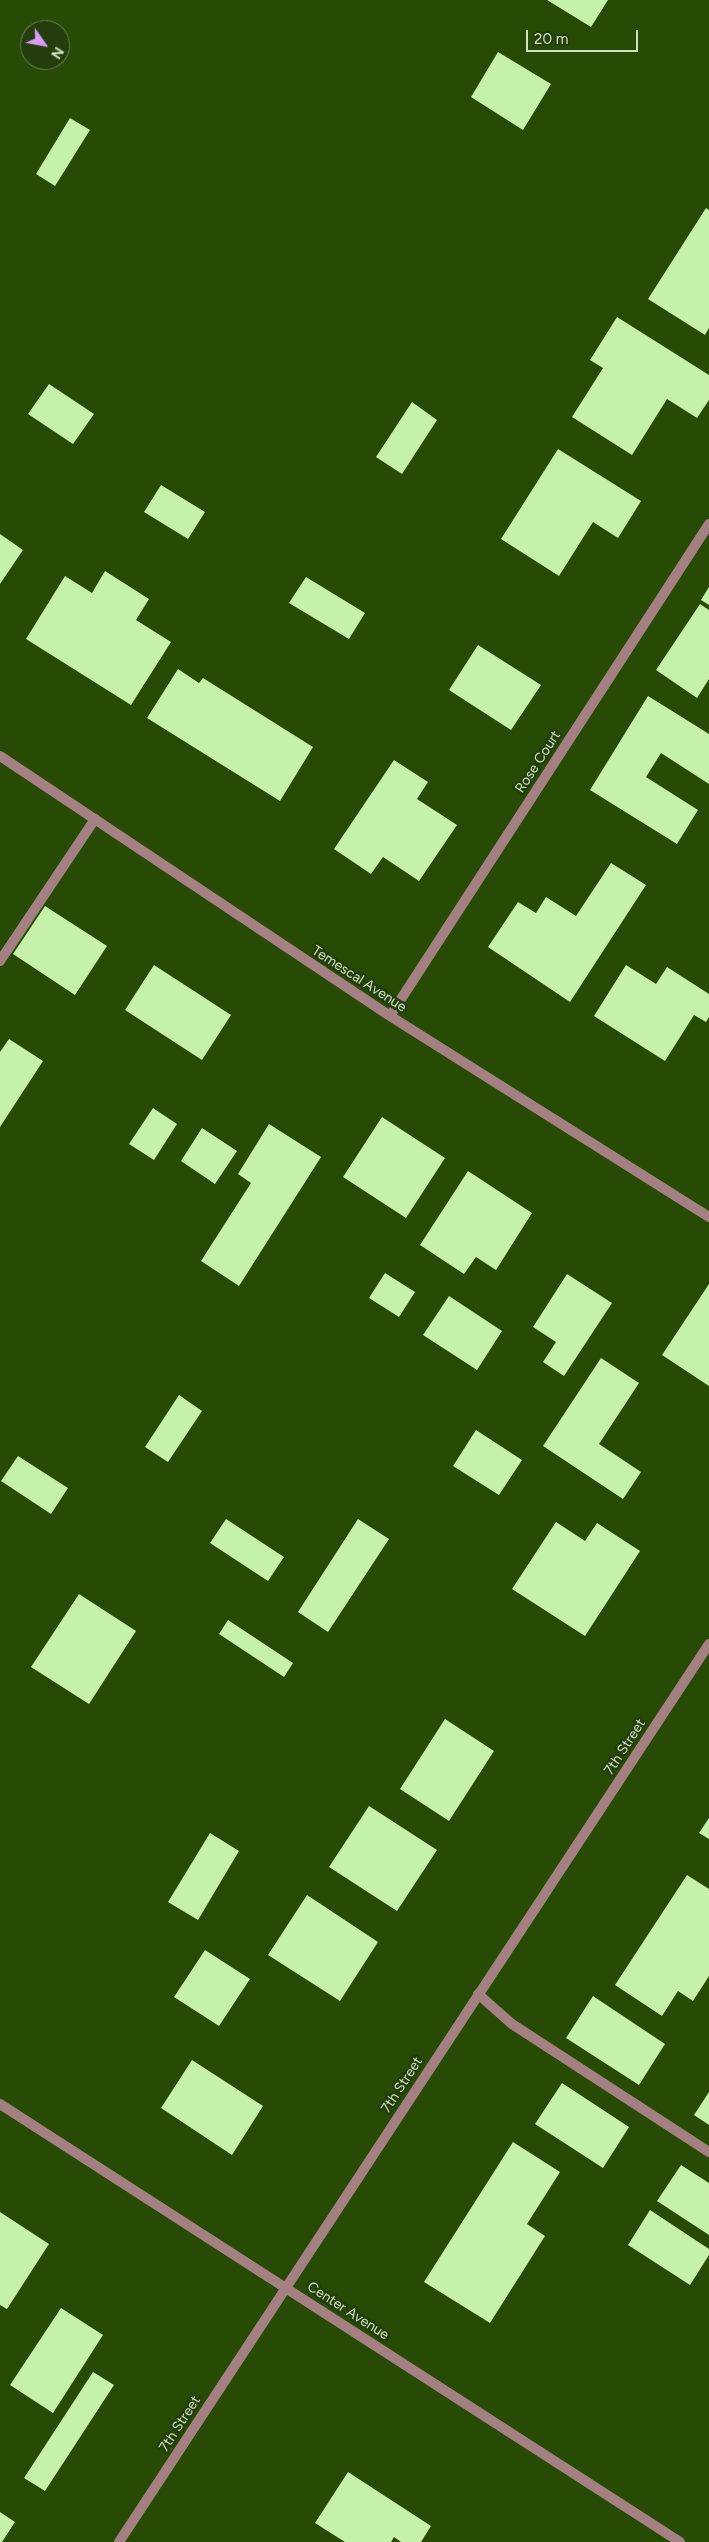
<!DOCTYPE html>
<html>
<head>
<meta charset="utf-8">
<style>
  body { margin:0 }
  #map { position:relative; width:709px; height:2542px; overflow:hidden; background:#274b04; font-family:Figtree,sans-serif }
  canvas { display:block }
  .north { position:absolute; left:20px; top:20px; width:50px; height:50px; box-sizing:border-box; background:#233e0c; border:1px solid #678054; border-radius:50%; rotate:123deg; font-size:14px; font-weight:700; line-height:20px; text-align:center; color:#cde2c0 }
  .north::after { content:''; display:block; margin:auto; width:18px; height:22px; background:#d99af8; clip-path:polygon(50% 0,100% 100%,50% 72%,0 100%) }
  .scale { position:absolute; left:526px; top:30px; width:112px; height:22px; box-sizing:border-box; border:2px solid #cde2c0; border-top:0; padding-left:6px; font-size:15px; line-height:18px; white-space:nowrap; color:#cde2c0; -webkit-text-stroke:4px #233e0c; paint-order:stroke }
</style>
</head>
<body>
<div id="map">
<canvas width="709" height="2542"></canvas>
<div class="north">N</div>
<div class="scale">20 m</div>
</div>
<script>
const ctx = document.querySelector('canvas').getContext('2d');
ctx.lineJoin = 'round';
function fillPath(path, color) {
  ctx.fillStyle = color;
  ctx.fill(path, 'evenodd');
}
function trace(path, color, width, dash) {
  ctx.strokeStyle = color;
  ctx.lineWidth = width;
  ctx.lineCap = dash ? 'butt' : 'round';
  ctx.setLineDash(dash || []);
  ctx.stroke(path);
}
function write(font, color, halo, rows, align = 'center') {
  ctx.font = font + ' Figtree,sans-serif';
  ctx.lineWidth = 5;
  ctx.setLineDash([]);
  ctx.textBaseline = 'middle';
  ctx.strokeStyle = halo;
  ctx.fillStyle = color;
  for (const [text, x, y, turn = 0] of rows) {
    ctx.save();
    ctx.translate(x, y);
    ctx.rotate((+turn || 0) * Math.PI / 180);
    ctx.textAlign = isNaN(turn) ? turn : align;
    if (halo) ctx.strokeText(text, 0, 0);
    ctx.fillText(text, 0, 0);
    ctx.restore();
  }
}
fillPath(new Path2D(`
  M547 0H608L591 27Z
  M498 52 551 84 523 130 471 97Z
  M70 118 90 130 55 186 36 174Z
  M706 208 709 210V328L705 335 648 299Z
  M617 317 709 375V400L697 418 667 399 632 455 572 417 603 368 590 360Z
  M49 384 94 414 73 444 28 414Z
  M412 402 437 420 402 474 376 457Z
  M558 449 641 501 618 538 593 522 559 576 501 539Z
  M161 485 205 512 188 539 144 512Z
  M0 534 23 550 0 584Z
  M105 571 149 599 136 620 171 642 131 705 26 639 65 576 92 593Z
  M306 577 365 613 349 639 289 603Z
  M709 587V605L701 600Z
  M700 604 709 610V679L697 698 656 670Z
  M478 645 541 685 511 730 449 690Z
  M178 669 199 683 203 678 313 747 280 801 147 718Z
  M648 696 709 734V784L661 753 646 777 698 810 677 844 590 790Z
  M394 760 428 782 417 799 457 825 419 881 383 857 371 874 334 849Z
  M611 863 646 885 570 1002 488 947 518 902 536 913 546 897 576 916Z
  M45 906 107 946 75 995 13 954Z
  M154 965 231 1015 202 1060 125 1010Z
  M626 965 656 984 667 967 709 994V1017L706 1022 694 1015 665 1061 594 1016Z
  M9 1039 43 1061 0 1127V1052Z
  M153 1108 177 1124 154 1160 129 1144Z
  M382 1117 445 1158 406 1218 343 1177Z
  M269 1124 321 1157 239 1286 201 1261 251 1183 238 1174Z
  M202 1128 237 1151 215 1184 181 1161Z
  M468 1171 532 1213 496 1270 476 1257 464 1274 420 1245Z
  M385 1273 415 1292 399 1317 369 1298Z
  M567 1274 612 1303 564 1376 543 1362 556 1342 533 1327Z
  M709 1284V1386L662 1355Z
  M449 1296 502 1331 477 1370 423 1335Z
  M601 1358 639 1383 599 1444 641 1472 623 1499 543 1446Z
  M179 1395 202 1411 168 1462 145 1447Z
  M476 1430 522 1460 499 1495 453 1466Z
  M18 1456 68 1488 51 1514 1 1481Z
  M226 1519 284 1557 268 1581 210 1543Z
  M358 1519 389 1539 328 1632 298 1612Z
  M556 1522 585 1541 597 1523 640 1551 585 1636 512 1589Z
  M79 1594 136 1631 89 1704 31 1667Z
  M228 1620 293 1663 284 1677 219 1634Z
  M445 1719 494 1751 449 1821 400 1789Z
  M369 1806 437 1850 397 1911 329 1867Z
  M709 1818V1839L699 1833Z
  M210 1833 239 1851 198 1920 168 1902Z
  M687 1875 709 1889V1976L693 2001 678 1991 662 2016 615 1985Z
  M307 1895 378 1942 340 2001 268 1955Z
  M205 1950 250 1979 219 2026 174 1997Z
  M593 1996 665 2044 639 2085 566 2038Z
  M192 2060 263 2106 232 2155 161 2108Z
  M562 2083 629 2127 603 2168 535 2124Z
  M709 2092V2125L694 2115Z
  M513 2142 560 2172 527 2224 545 2236 490 2323 424 2282Z
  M681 2165 709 2183V2235L657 2201Z
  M650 2210 709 2249V2255L690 2285 628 2245Z
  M0 2212 49 2244 7 2309 0 2305Z
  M61 2308 103 2335 53 2413 10 2385Z
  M93 2372 114 2385 45 2491 24 2478Z
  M348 2472 431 2526 421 2542H401L394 2537 391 2542H345L315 2523Z
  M0 2512 15 2522 2 2542H0Z`), '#c6f1ab');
trace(new Path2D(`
  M0 961 95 819
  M478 1994 512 2024 709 2152`), '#a58083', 10);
trace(new Path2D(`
  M0 756 390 1016 709 1217
  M390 1016 709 524
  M0 2104 680 2542
  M119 2542 709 1644`), '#a58083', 10);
write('14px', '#cde2c0', '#233e0c', [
  ["Rose Court",538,762,-57],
  ["Temescal Avenue",359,979,33],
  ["7th Street",625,1747,-57],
  ["7th Street",402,2085,-57],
  ["Center Avenue",348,2311,33],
  ["7th Street",180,2424,-57]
]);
</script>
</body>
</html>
